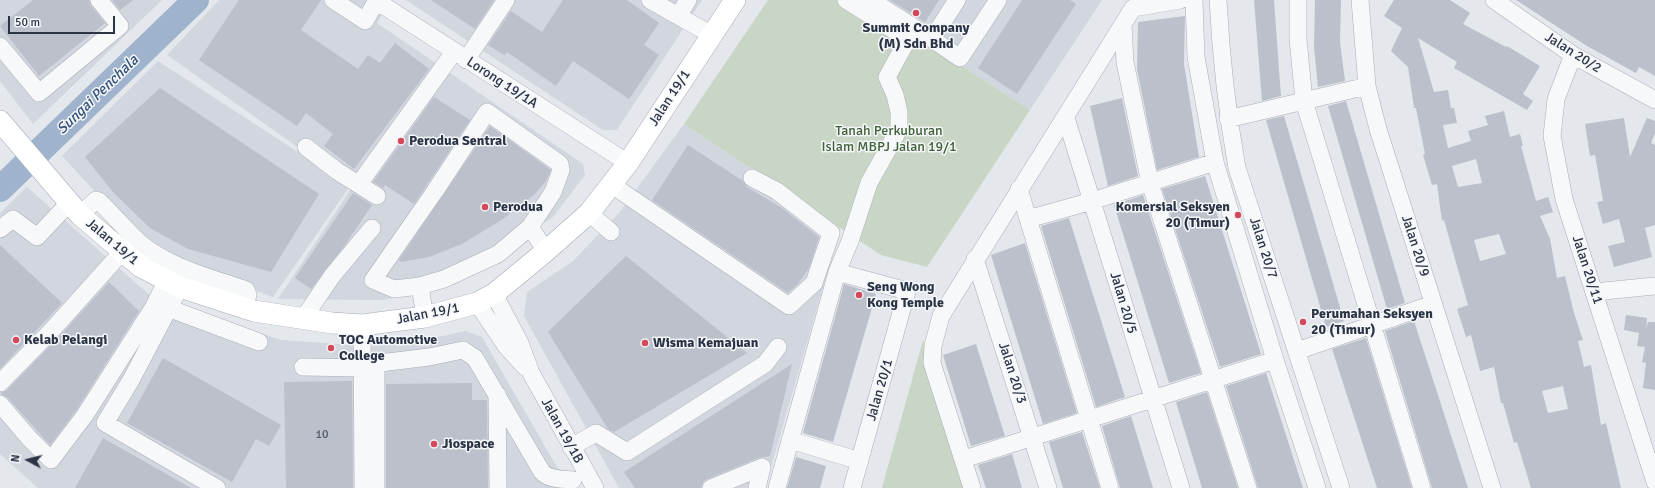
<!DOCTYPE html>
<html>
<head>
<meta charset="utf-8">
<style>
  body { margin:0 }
  #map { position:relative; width:1655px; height:488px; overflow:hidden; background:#e4e7ec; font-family:Signika,sans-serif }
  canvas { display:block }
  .north { position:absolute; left:8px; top:440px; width:40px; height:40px; -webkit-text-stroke:3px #f4f6f9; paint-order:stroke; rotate:277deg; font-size:11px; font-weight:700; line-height:16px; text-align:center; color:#2b3445 }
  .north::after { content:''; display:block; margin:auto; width:14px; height:18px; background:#2b3445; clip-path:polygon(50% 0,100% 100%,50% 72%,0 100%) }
  .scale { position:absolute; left:8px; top:16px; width:107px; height:18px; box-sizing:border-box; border:2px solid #2b3445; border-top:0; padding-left:5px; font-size:12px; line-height:14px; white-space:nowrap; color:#2b3445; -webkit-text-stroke:3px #f4f6f9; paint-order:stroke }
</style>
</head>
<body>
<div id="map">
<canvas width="1655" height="488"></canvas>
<div class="north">N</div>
<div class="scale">50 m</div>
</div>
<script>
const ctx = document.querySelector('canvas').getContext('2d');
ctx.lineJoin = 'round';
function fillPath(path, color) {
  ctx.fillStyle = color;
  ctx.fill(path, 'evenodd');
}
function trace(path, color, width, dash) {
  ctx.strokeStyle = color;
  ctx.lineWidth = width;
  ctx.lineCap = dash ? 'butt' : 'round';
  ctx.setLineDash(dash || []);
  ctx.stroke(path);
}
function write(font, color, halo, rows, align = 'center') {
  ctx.font = font + ' Signika,sans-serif';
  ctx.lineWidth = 3;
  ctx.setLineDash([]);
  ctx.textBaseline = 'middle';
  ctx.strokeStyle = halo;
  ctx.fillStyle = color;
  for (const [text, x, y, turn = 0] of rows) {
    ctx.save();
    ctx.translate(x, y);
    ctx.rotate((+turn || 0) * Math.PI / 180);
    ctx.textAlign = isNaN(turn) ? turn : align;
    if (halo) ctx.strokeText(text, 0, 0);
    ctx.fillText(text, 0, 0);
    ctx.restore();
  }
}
fillPath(new Path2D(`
  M0 0H162L33 124 0 81Z
  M219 0H390L377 23 583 164 585 175 553 217 448 286 383 300 278 299 353 186 167 55Z
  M406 0H702L617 130H603Z
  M860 0H1102L1030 110Z
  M158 61 350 186 273 297 192 268 140 240 62 156Z
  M684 124 840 228 765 488H619L524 316 527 292 573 261 619 213Z
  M27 187 153 298 281 340 370 346 406 344 466 331 482 337 569 488H38L0 454V213Z`), '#d2d6de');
fillPath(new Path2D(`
  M768 0H860L1030 110 927 267 881 255 684 124Z
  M923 340 966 488H882Z`), '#c9d6c5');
trace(new Path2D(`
  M0 189 196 0`), '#9fb4cc', 26);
fillPath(new Path2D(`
  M33 0H89L91 6 105 23 39 76 0 26Z
  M112 0H133L120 10Z
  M239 0H321L301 30 358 69 368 55 380 63 395 43 429 69 354 169 324 146 333 134 306 113 297 126 199 60Z
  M431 0H494L475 29Z
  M563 0H627L659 23 644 45 659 55 629 99 573 61 556 86 507 52 504 55 488 45 511 11 542 32Z
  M890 0H939L925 22Z
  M1022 0H1070L1076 4 1017 94 978 68Z
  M1254 0H1274L1279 70 1281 96 1262 101Z
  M1315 0H1341L1340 42 1345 81 1318 87 1314 47Z
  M1394 0H1450L1470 13 1463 24 1506 47 1507 46 1540 66 1523 94 1533 101 1527 110 1454 68 1457 62 1418 38 1434 92 1448 90 1451 108H1454L1457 123 1443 125 1448 148 1471 141 1468 131 1488 125 1485 116 1504 111 1510 137 1520 134 1523 146H1521L1536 201 1548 197 1553 212 1540 216 1550 239 1557 278 1565 276 1574 313 1583 340 1578 341 1584 367 1591 365 1601 425 1606 423 1621 488H1531L1517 442 1514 443 1503 403H1501L1494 367 1480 371 1471 335 1466 337 1457 309 1468 305 1444 220 1442 221 1437 184 1432 185 1423 155 1425 154 1416 108H1414L1408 67 1391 51 1402 28 1384 16ZM1476 159 1482 183 1458 187 1452 166ZM1499 234 1506 254 1480 261 1474 240ZM1563 386 1568 409 1548 413 1542 391Z
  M1516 0H1655V76L1639 67 1636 73 1587 46Z
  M1185 16 1184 64 1199 157 1157 170 1137 69 1138 22Z
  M160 88 319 194 271 272 188 249 150 228 113 192 85 157Z
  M434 97 470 120 414 204 385 185 383 188 373 182Z
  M1122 98 1138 176 1108 186 1090 106Z
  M1346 101 1405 303 1387 309 1328 106Z
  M1284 116 1344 321 1326 327 1266 120Z
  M1624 118 1630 157 1647 118 1655 121V133L1651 143 1655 145V225L1645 228 1652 257 1614 267 1608 246 1625 242 1619 219 1603 224 1597 202 1603 201 1595 155 1590 156 1585 124Z
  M490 126 551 170 546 181 535 194 503 219 462 244 429 257 401 262 399 260Z
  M688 145 743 181 747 187 782 208 819 237 809 268 798 284 788 293 652 200Z
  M1205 176 1261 354 1220 367 1162 189Z
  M353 193 372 205 345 245 311 289 295 278Z
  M1143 195 1201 373 1169 383 1114 205Z
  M1069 218 1125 397 1096 407 1041 226Z
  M1025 243 1077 413 1043 424 991 255Z
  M0 245 62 303 0 369Z
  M626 256 747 353 614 432 608 429 548 332Z
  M109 282 139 311 77 409 50 445 8 398 0 393 7 390 58 338Z
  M844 284 876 294 833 442 803 433Z
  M1626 315 1647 318 1646 329 1648 322H1655V390L1643 388 1646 363 1642 362 1645 347 1637 346 1639 333 1624 330Z
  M1414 321 1468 488H1432L1385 331Z
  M1366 338 1412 488H1377L1332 349Z
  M976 344 1005 436 971 446 943 355Z
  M163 358 281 425 269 446 256 439 232 482 127 423Z
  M792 364 770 456 758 458 707 479 703 482 701 488H635L624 472Z
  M1266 373 1303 488H1258L1226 386Z
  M352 381 353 488H286L284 382Z
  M472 383V400H487L488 488H386V384Z
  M1207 392 1238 488H1202L1176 402Z
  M1131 416 1153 488H1120L1102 426Z
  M1082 432 1100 488H1063L1049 442Z
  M103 438 191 488H75Z
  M1012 454 1022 488H986L978 465Z
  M796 457 826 466 820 488H787Z`), '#bbc0ca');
const minor = new Path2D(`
  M333 0 365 21 377 0
  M650 0 712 35
  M871 0 932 39 957 0
  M1194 0 1196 57 1215 162 1275 360 1317 488
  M1218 0C1221 57 1227 112 1237 168L1341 488
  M1298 0V39L1304 101 1422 488
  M1360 0 1367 86 1378 129 1492 488
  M1494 0 1573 55 1655 100
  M378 2 628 163
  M678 16 688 0
  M1123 25 1125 62 1150 183 1248 488
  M932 39 960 58 998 0
  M0 46 39 93 120 26 99 0
  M1573 55 1556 99 1552 136 1564 199 1655 482
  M466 60 506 0
  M487 112 560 164 561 170 553 192 530 227 498 254 444 279 420 286 394 289 373 280 435 191Z
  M1066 118 1181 488
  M1228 119 1367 86
  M306 147 337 171 377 196
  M359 184 454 52
  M612 185 789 306 814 283 831 233 777 191 752 178
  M1019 189 1110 488
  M589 213 611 232
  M80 215 96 200 99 201C113 215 126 230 140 243 168 267 212 278 246 290L248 295 243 308
  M1028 219 1092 201 1215 162
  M530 227 546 251
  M0 229 13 219 37 237 69 203
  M975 259 1048 488
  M837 272 850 241 869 183 899 129V112L895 95 887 77 908 39 846 0
  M420 286 425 317
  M180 287 131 380 105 423 217 488
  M1594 292 1655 286
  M494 294 520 343 531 373 595 488
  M477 303 506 346 525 367
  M168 308 259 342
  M303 319 332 276 372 228
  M362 325 363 488
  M1297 351 1433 304
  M303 367 362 368
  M0 383 51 331 122 252
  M497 394 498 488
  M0 404 29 438 51 460 85 415 153 308 167 280
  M790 440 860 461
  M571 447 596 433 627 452 765 364 778 347
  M964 459 1275 360
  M376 488V366L380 363 429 357 463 350 475 358 542 472C549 480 564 479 573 480
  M711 488 762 467
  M757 488 762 467
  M777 488 837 272 907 291 852 488
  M972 488 932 363 933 346 941 316 1133 8 1180 0`);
const major = new Path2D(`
  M0 121 80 215 141 267 180 287 254 311 332 323 362 325 425 317 477 303 494 294 546 251 589 213 628 163 735 0`);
trace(minor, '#a9aeb7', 18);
trace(major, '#a3abb8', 22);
trace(minor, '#f7f8fa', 17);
trace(major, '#fff', 21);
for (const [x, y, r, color] of [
  [916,13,4,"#d1495b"],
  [401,141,4,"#d1495b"],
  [485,207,4,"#d1495b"],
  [1238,215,4,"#d1495b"],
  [859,295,4,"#d1495b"],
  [1303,322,4,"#d1495b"],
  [16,340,4,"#d1495b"],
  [645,343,4,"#d1495b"],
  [331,348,4,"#d1495b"],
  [434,444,4,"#d1495b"]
]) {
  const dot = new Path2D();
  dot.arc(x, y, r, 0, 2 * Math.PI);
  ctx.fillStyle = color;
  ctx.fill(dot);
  trace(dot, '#f4f6f9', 1.5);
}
write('12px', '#4f5766', null, [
  ["10",322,435]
]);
write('bold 14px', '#2b3445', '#f4f6f9', [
  ["Summit Company",916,28,"center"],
  ["(M) Sdn Bhd",916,44,"center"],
  ["Perodua Sentral",409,141],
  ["Perodua",493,207],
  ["Komersial Seksyen",1230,207,"right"],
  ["20 (Timur)",1230,223,"right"],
  ["Seng Wong",867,287],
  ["Kong Temple",867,303],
  ["Perumahan Seksyen",1311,314],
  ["20 (Timur)",1311,330],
  ["Kelab Pelangi",24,340],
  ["TOC Automotive",339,340],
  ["College",339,356],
  ["Wisma Kemajuan",653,343],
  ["Jiospace",442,444]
], 'left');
write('14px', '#2b3445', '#f4f6f9', [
  ["Jalan 20/2",1573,53,32],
  ["Lorong 19/1A",502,83,33],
  ["Jalan 19/1",670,98,-57],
  ["Jalan 19/1",112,242,40],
  ["Jalan 20/9",1415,246,72],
  ["Jalan 20/7",1263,248,72],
  ["Jalan 20/11",1587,270,72],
  ["Jalan 20/5",1123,303,73],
  ["Jalan 19/1",428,314,-11],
  ["Jalan 20/3",1012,373,72],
  ["Jalan 20/1",880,390,-74],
  ["Jalan 19/1B",562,431,61]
]);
write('14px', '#3f6138', '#f4f6f9', [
  ["Tanah Perkuburan",889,131],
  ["Islam MBPJ Jalan 19/1",889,147]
]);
write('italic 15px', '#34527a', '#f4f6f9', [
  ["Sungai Penchala",98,95,-44]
]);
</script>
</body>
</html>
